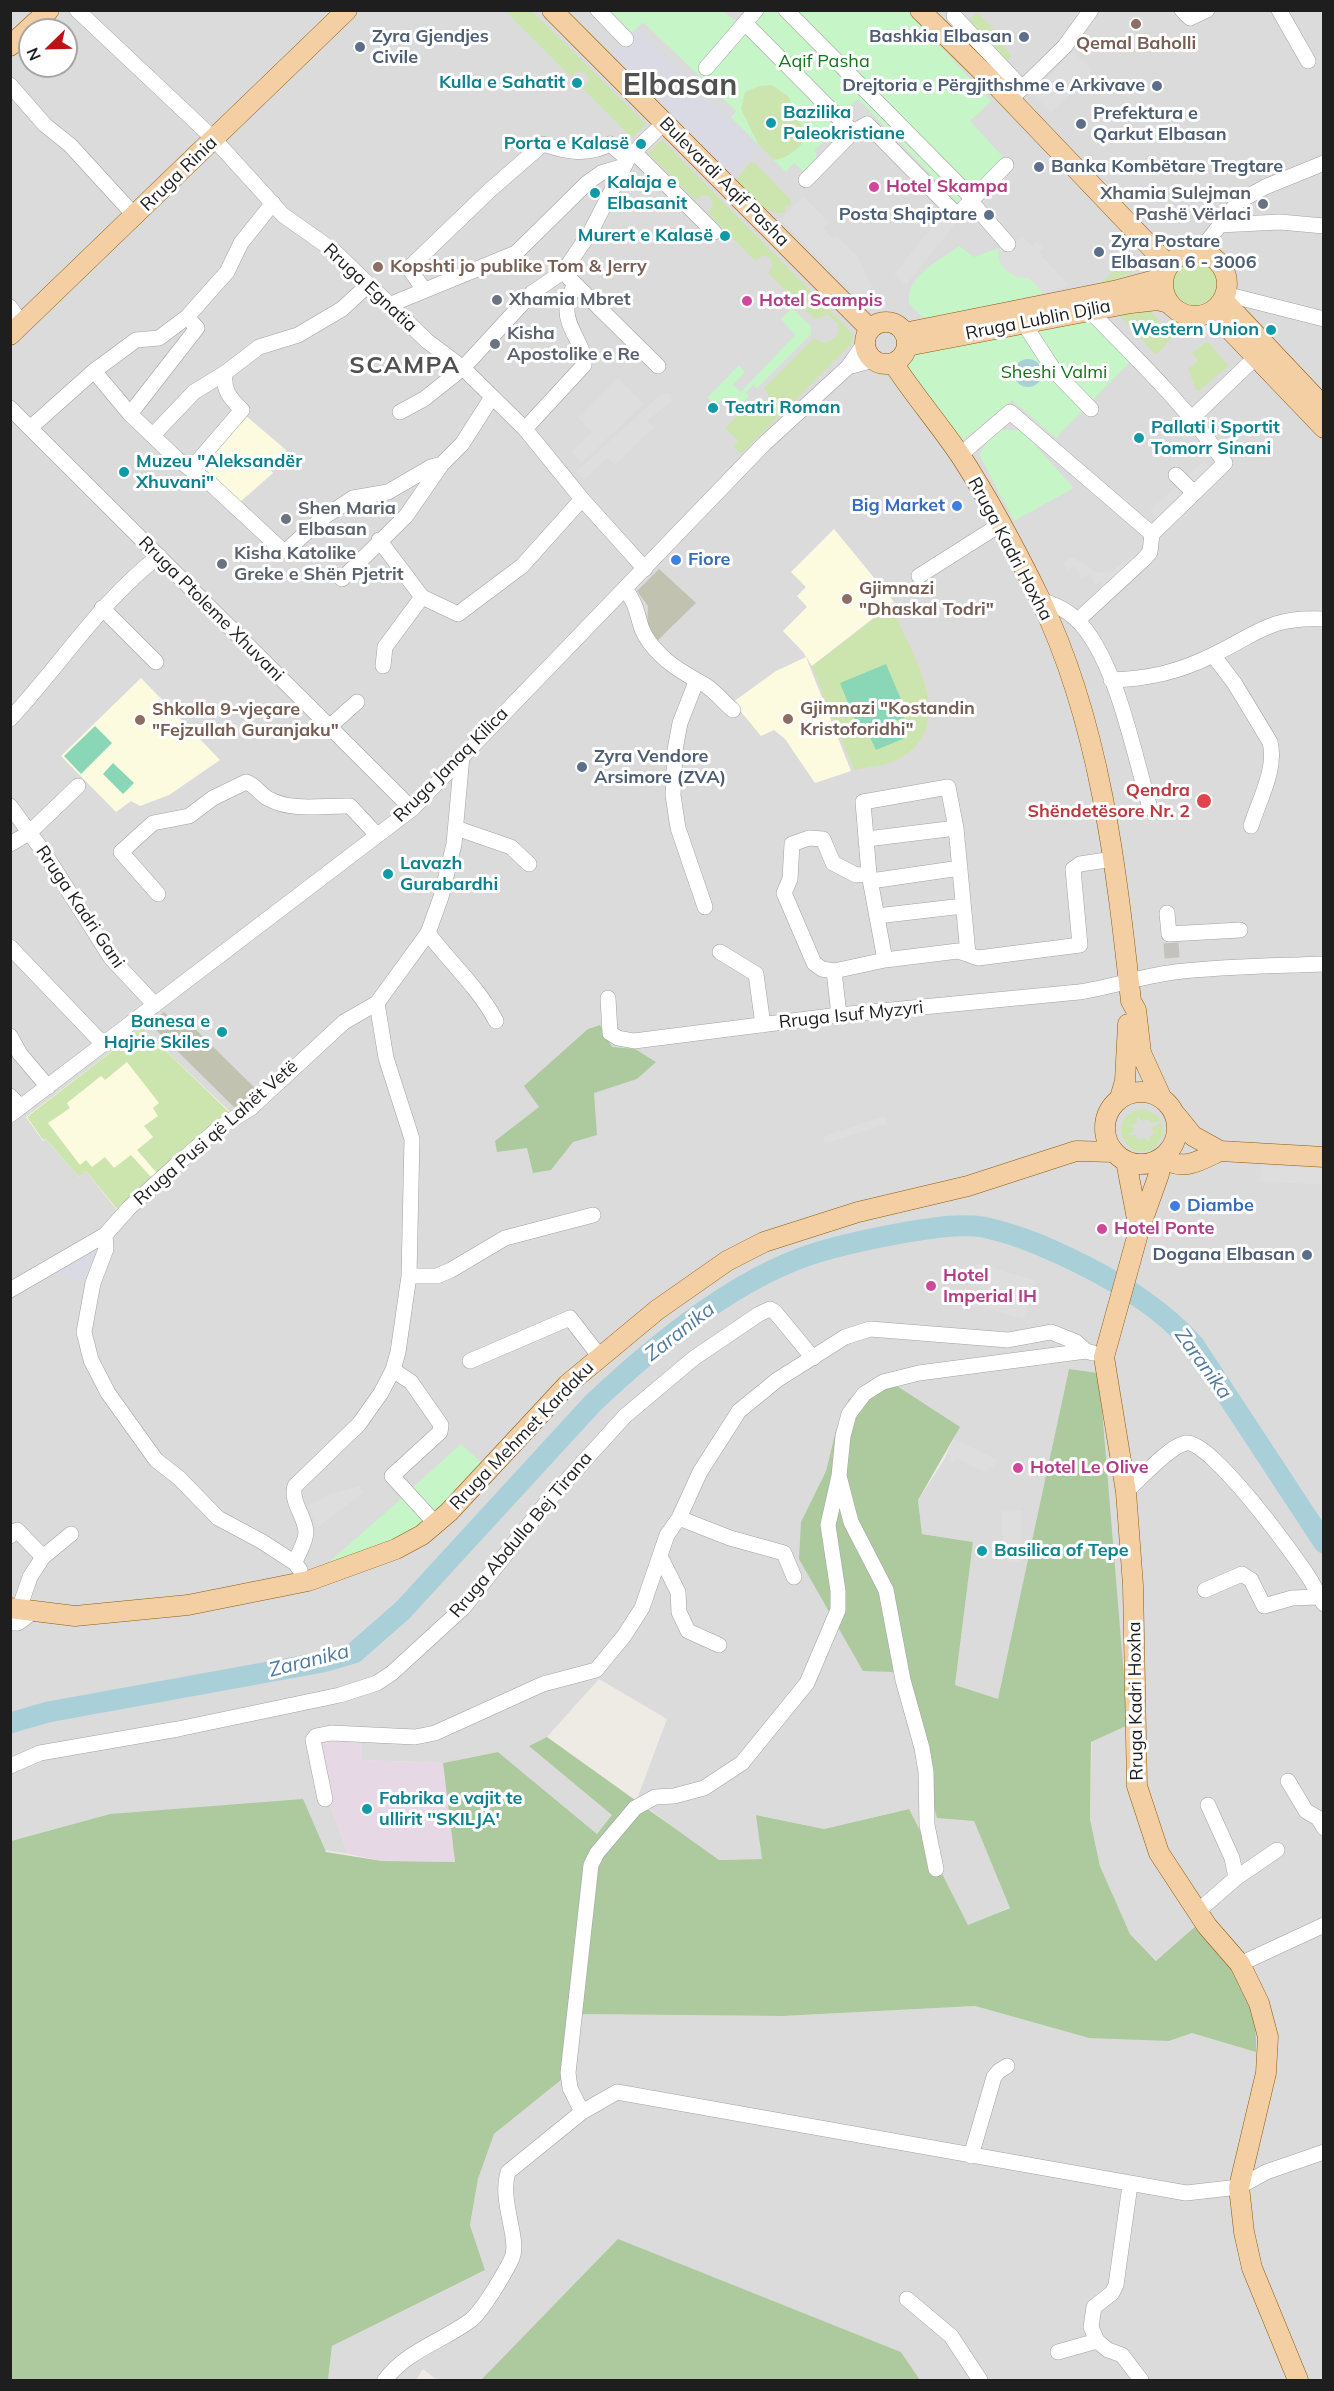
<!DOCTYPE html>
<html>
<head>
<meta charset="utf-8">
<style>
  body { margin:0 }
  #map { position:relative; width:1334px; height:2391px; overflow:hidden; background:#eeebe5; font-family:Mulish,sans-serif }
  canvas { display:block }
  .frame { position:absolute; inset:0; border:12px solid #1e1e1e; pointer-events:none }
  .north { position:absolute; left:18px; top:18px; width:60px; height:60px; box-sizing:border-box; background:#fff; border:2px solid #a5a5a5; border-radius:50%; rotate:247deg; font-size:16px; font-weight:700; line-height:24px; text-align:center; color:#1e1e1e }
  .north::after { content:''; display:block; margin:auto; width:21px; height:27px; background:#bd1017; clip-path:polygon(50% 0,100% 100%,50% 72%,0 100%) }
</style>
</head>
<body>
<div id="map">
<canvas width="1334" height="2391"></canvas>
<div class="frame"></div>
<div class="north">N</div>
</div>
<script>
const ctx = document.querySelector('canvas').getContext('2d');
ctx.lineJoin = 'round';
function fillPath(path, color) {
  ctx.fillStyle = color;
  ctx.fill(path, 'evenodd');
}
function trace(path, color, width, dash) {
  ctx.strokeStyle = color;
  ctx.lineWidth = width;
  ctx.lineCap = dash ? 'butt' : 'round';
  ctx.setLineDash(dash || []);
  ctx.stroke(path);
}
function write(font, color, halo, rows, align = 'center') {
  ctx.font = font + ' Mulish,sans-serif';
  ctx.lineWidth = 6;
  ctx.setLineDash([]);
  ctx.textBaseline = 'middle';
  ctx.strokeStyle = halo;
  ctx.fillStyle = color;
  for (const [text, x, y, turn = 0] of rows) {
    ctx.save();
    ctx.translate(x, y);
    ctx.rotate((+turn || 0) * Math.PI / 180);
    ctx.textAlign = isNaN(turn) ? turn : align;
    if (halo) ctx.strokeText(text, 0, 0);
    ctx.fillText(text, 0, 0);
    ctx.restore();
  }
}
fillPath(new Path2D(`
  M11 11H1323V2380H920L901 2352 618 2240 481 2380H437L423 2369 416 2380H328L332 2346 485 2270 470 2225 478 2179 494 2134 561 2080 571 2014 783 2016 975 2006 1089 2038 1167 2037 1170 2044 1169 2041 1192 2033 1198 1924 1157 1961 1130 1934 1100 1866 1090 1819 1099 1373 1069 1369 999 1700 955 1685 973 1542 922 1534 918 1500 944 1460 959 1427 836 1430 826 1471 801 1522 896 1672 974 1821 1010 1907 968 1926 908 1809 824 1829 757 1815 762 1859 719 1860 694 1844 637 1799 667 1719 599 1679 547 1737 530 1746 613 1815 597 1834 498 1752 443 1763 361 1760 362 1737 329 1801 348 1854 110 1814 11 1841ZM30 30H66V66H30Z`), '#dcdbdb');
fillPath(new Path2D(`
  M362 1736V1760L443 1763 455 1862 382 1861 348 1854 329 1801 320 1738Z`), '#e7d8e5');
fillPath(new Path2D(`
  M245 415 286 450 269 468 273 473 239 503 197 467Z
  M834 529 894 602 812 666 803 652 783 631 807 607 797 596 806 587 791 572Z
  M806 657 851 771 815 783 785 739 774 730 761 736 733 702 776 671Z
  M141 678 220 760 169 795 140 806 131 801 116 812 61 756Z
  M142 1028 230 1112 117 1210 86 1171 79 1177 46 1139 43 1141 26 1117Z`), '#fcfbe0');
fillPath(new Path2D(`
  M659 569 696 603 656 642 647 629 648 606 637 591Z
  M164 1012 183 1030 189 1023 260 1093 239 1112 150 1024Z`), '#c2c2b1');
fillPath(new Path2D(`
  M505 11H532L646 124 632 138 583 89 589 80 586 73 578 71 571 77Z
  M977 12 1001 37 998 41 1012 56 1007 61 969 20Z
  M772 85 788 96 806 135C802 149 787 159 774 160L758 144 741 109 745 92 759 86Z
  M662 140 854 335 851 344 741 454 733 446 738 441 725 428 750 403 758 407 766 405 769 396 764 388 814 338 824 343C834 341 840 335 838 324L828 315 814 319 768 273 773 265 770 258 764 255 755 261 708 213 713 204 710 197 702 195 695 200 648 153Z
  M750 163H755L789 198 792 205 785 206 786 212C765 218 750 194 736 180Z
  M1132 254 1139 263 1138 271 1100 284Z
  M1169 284a24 24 0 1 1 48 0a24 24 0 1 1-48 0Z
  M1151 311 1162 325 1177 332 1156 355 1118 314Z
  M1207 341 1229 366 1197 392 1188 369 1198 361 1192 353Z
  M891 606C910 651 961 725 899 759 887 766 867 767 854 770L812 666Z
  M142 1028 229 1112 157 1173 137 1150 153 1137 144 1126 158 1116 153 1108 159 1103 127 1062 105 1080 101 1076 67 1103 70 1108 48 1123 80 1165 86 1160 92 1167 105 1157 114 1168 131 1155 152 1178 117 1209 86 1171 79 1177 46 1139 43 1140 27 1117Z
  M1144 1109 1157 1115 1161 1121 1150 1123 1148 1119 1142 1121 1137 1116V1123L1132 1125 1134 1130 1129 1135H1135L1138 1140 1145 1138 1150 1143 1149 1136 1154 1134 1152 1128 1162 1122 1163 1135 1155 1148C1121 1166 1105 1112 1144 1109Z`), '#cce5af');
fillPath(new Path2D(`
  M600 1025 612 1047 635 1049 656 1062 637 1079 594 1093 597 1135 573 1142 551 1170 533 1173 527 1148 497 1152 495 1141 539 1107 524 1086 588 1029Z
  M1069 1369 1099 1373 1128 1725 1091 1742 1090 1819 1100 1866 1130 1934 1156 1961 1198 1924C1229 1966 1259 1997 1256 2052L1192 2033 1169 2041 1089 2038 975 2006 783 2016 571 2014 561 2080 494 2134 478 2179 470 2225 485 2270 332 2346 328 2380H11V1841L110 1814 303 1799 326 1852 382 1861 455 1862 443 1763 498 1752 597 1834 612 1815 529 1746 547 1737 719 1860 762 1859 756 1815 824 1829 909 1809 968 1925 1010 1908 974 1821 937 1818 896 1672 863 1671 799 1559 801 1522 826 1471 836 1430 849 1399 891 1382 960 1427 918 1500 922 1534 973 1542 955 1685 998 1699Z
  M618 2239 901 2352 920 2380H481Z`), '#acca9d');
fillPath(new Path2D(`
  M610 11H722L745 27 760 11H907L991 101 970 121 1005 159 959 204 858 99 837 118 843 126 815 149 817 159 804 172 794 163 786 172 774 160C787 158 802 149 806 135L788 96 772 85 759 86 745 92 741 109 758 144 731 117 736 111 645 24 642 23 632 33Z
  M959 246 974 257 998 248V255L1024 278H1029L1044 293 943 317H922L909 303C905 276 941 260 959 246Z
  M792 308 811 326V334L757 388 753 385 746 392 749 396 737 408 725 397 717 404 707 398 739 365 745 372 733 385 741 392 795 335 781 319Z
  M1089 318 1130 362 1056 438 1012 400 963 440 907 366 915 352Z
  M1001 430H1021L1074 488 1014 521 979 454 991 437Z
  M461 1444 484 1465 435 1512 412 1488Z
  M402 1498 424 1523 393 1541 328 1563Z`), '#c6f5c8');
fillPath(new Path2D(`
  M886 664 908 716 861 735 840 683Z
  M899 723 905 738 876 750 869 735Z
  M95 726 112 743 81 774 64 756Z
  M113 763 134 783 123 794 103 774Z`), '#89d7b6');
fillPath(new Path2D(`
  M1073 52 1093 70 1051 113 1032 93Z
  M803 196 829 222 823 229 833 239 837 236 858 257 872 287 859 298 781 220Z
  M946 210 958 221 906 285 894 274Z
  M1023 237 1032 246 1037 241 1043 248 1039 253 1069 285 1044 293 1029 278 1017 277 1005 270 999 260 998 248Z
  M618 378 643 404 582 463 571 452 592 432 578 417Z
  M661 394H671L672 401 647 421 654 427 615 465 608 458 584 480 577 471Z
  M1204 461 1209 467 1156 518 1150 510Z
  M1131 556 1138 564 1108 592 1100 581 1095 585 1090 574 1081 578 1075 566 1067 570 1063 562 1073 557 1098 573 1112 571Z
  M884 1116 886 1124 825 1144 823 1137Z
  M1261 1166 1323 1168V1185L1260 1181Z
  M976 1263 1034 1280 1024 1319 974 1305 969 1301 979 1288 982 1280 975 1267Z
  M954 1439 997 1460 993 1467 990 1466 987 1473 956 1458 954 1462 950 1461 951 1456 947 1453Z
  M360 1486 363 1493 317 1528 309 1505 330 1494Z
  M1022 1510 1020 1562H1009L1002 1534V1511Z`), '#dedede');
fillPath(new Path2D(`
  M637 28 758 148 730 177 610 56Z
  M110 1224 118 1232 91 1281 55 1274 50 1262 58 1253Z`), '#dadae4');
fillPath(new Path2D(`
  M1014 373a14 14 0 1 1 28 0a14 14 0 1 1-28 0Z`), '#a9d0d9');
trace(new Path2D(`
  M10 1723 48 1712 323 1662 354 1653 403 1610 593 1403C650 1349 728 1285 801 1258 833 1246 869 1239 902 1233 927 1229 958 1223 983 1227 1020 1235 1051 1249 1085 1266 1126 1287 1163 1310 1194 1345L1324 1543`), '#a9d0d9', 21);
trace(new Path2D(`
  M1171 943 1172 958`), '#c4c2bd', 15, [15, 8]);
const minor = new Path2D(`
  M77 10 215 140 283 215 334 251 427 341 463 368 525 429 582 499 645 569
  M598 10 626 39
  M786 10 972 198 974 205 1008 244
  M1182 10 1190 18 1207 10
  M1279 10 1308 61
  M954 16 1022 88
  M745 23 853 132
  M706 68 756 10
  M10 85 45 125 70 145 135 216
  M1010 100 1065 46 1091 10
  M640 146 664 123
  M634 152 714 232
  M806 180 853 132 867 124 957 215 1006 165
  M1219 225 1280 222 1324 226
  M1199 252 1238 202 1265 187 1324 163
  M569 278 658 366
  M424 290 409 268 490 190 543 144C566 152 588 156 610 144L628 159
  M1225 294 1324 319
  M389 305 516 253 587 183 601 173 624 166
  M10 307 22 324
  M1026 327 1056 373 1091 409
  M848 367 873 360
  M94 371 130 414 177 459 212 485 283 551H286L321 519 353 498 388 492 431 467 442 464
  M10 408 412 809
  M400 412 424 399 463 368 532 293 564 271 591 231 628 159 636 150
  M130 414 197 328 187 317
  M1191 419 1256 357
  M30 428 94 371 136 340 159 338 187 317 227 272 241 243 273 203
  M525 429 584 365C586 346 566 329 567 309 567 300 571 294 574 285
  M153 435 194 392 225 373 259 347 298 335 342 309 368 285
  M960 455 1010 412 1152 534
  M192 468 242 410C230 398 223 391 225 373
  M1176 475 1194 493
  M379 540 422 597
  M919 576 1001 524
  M342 579 406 516 442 464 462 444 492 397
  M625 589C642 610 635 624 650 643 665 663 684 673 705 685 715 691 724 703 733 710
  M1040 600C1054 604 1066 609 1076 619 1116 657 1134 755 1150 808
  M102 608 156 662
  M1078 620 1144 559 1150 552 1152 534 1225 463C1187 407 1137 359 1089 310
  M1213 655 1235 684 1270 742C1277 769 1259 800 1251 826
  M383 666 385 647 422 597 458 614 522 566 582 499
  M1111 680C1148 679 1179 672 1213 655 1257 634 1270 616 1324 619
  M696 682 680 723 675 750 673 795 678 828 705 907
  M10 719C61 665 99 602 159 556
  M328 728 357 702
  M10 806 45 854 111 958 155 1005
  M456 828 511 847 529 864
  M867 839 956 828
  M10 844 29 833 78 786
  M871 881 960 868
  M158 894 121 852 153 823 189 816 213 798 246 782C256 785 260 795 269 799 293 812 324 805 350 806L377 835
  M1167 913 1169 934 1240 930
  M877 916 963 906
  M428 933C450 963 479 988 496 1021
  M10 947 103 1044
  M720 952 756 974 763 1025
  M885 960 869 874 863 802 948 787 956 828 968 954
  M834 971 822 969 814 963 784 893 790 879 792 844 809 838 823 839 833 863 856 875 869 874
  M608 998 610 1033 618 1038 634 1041 839 1015 1079 992C1112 987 1142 976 1175 972 1224 966 1274 966 1324 964
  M839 1015 834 971 885 960 958 951 978 958 1080 945 1073 869 1080 864 1113 859
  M10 1036 20 1054 48 1087
  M10 1096 21 1107
  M10 1115 412 809 764 444 848 367 864 344
  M105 1235 106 1249 93 1283 84 1332 91 1360 108 1393 156 1460 179 1478 218 1518 261 1541 295 1563 300 1570
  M409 1276H437L451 1270 505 1238 593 1215
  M10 1290 105 1235 129 1208 175 1166 220 1127 251 1108 344 1022 377 1003 428 933 441 897 454 844 462 756
  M470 1361 570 1318 600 1357
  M393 1370 411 1382 441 1425 440 1432 392 1476 436 1524
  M1126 1492C1139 1480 1169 1446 1186 1443 1210 1439 1293 1553 1308 1576 1314 1585 1318 1595 1324 1604
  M679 1518 730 1538 784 1553 794 1577
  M10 1536 17 1530 43 1557 71 1534
  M661 1558 678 1592 679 1612 688 1631 719 1645
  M295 1563C298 1553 306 1542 306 1532 305 1516 290 1501 295 1486L359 1424 381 1393 393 1370 398 1352 409 1276 412 1139 386 1058 377 1003
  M1205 1590 1242 1574 1251 1580 1264 1606 1292 1598 1319 1597
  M19 1609 30 1577 43 1557
  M10 1623H18L33 1612
  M10 1766 40 1753 178 1729 340 1695 377 1683 392 1673 464 1607 547 1502 625 1416 694 1358 759 1314 770 1309 775 1312 813 1358
  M1288 1781 1306 1811 1318 1818 1324 1828
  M325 1799 313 1740 316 1736 331 1733 415 1737 435 1733 543 1684 596 1670 624 1636 642 1608 667 1535 679 1518 700 1472 739 1411 777 1380 845 1337 870 1329 1008 1340 1051 1332 1076 1342 1086 1351
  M1208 1805 1232 1858 1236 1878
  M936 1869 927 1825 926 1772 922 1748 903 1680 886 1590 851 1522 839 1476 843 1436 849 1414 864 1394 883 1382 919 1373 1086 1351 1093 1353
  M1197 1912 1236 1878 1277 1850
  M1240 1964 1324 1925
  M582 2112 570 2088 568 2073 591 1865 597 1853 635 1808 655 1797 674 1796 704 1788 742 1763 807 1683 838 1610V1591L828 1525 839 1476
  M971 2156 994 2077 999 2071 1007 2066
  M1130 2185 1116 2285 1112 2293 1094 2307 1091 2327 1097 2341 1108 2350 1122 2355 1141 2380
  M907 2299 951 2336 980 2380
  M1058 2352 1097 2341
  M385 2380C406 2351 443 2341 471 2320 483 2310 505 2273 512 2258 520 2239 499 2201 508 2172L582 2112 617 2092 1186 2193 1239 2187 1266 2172 1324 2152`);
const major = new Path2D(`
  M552 10 870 329
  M920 10 1000 89 1168 265
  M10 46 49 10
  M1163 284a32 32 0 1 1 64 0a32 32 0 1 1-64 0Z
  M1223 300 1324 407
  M1212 311 1324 428
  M865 343a21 21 0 1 1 42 0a21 21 0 1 1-42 0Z
  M904 333 1118 290 1163 278
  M10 335 347 10
  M907 346 1131 303 1158 300 1169 303
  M893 363C914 395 939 424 960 455 990 501 1016 550 1040 599 1100 723 1116 866 1131 1001L1136 1010 1141 1053 1161 1097
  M1105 1128a36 36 0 1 1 72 0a36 36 0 1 1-72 0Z
  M1120 1098 1125 1081 1128 1024
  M1176 1115 1193 1136 1220 1151 1324 1157
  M1163 1158C1183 1172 1201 1160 1220 1151
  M1161 1159 1159 1174 1139 1230 1104 1357 1126 1492 1133 1585 1137 1786 1159 1853 1207 1926 1240 1964 1259 2003 1268 2037 1266 2073 1239 2187 1244 2232 1252 2268 1298 2380
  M1126 1161 1138 1224
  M10 1608 75 1616 188 1605 308 1581 396 1549 422 1535 449 1512 568 1384 657 1310 727 1261 764 1242 858 1212 968 1186 1076 1151 1114 1152`);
trace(minor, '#a2a2a2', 16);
trace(major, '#8d5d0c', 21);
trace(minor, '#fff', 15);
trace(major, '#f4cfa4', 20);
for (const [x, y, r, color] of [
  [1136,24,6,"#8d6e63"],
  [1024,37,6,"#5c6f8a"],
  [360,47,6,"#5c6f8a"],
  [577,83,6,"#0f9aa8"],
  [1157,86,6,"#5c6f8a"],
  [771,123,6,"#0f9aa8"],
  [1081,124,6,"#5c6f8a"],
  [641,144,6,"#0f9aa8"],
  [1039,167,6,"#5c6f8a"],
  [874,187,6,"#d1479c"],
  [595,193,6,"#0f9aa8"],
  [1263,204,6,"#6b7280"],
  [989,215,6,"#5c6f8a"],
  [725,236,6,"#0f9aa8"],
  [1099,252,6,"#5c6f8a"],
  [378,267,6,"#8d6e63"],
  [497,300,6,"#6b7280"],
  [747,301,6,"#d1479c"],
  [1271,330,6,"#0f9aa8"],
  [495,344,6,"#6b7280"],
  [713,408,6,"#0f9aa8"],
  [1139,438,6,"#0f9aa8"],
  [124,472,6,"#0f9aa8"],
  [957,506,6,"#3f7fe0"],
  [286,519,6,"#6b7280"],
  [676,560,6,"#3f7fe0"],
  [222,564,6,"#6b7280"],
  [847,599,6,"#8d6e63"],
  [788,719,6,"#8d6e63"],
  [140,720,6,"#8d6e63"],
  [582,767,6,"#5c6f8a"],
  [1204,801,8,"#e0444e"],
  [388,874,6,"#0f9aa8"],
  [222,1032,6,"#0f9aa8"],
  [1175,1206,6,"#3f7fe0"],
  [1102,1229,6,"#d1479c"],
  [1307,1255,6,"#5c6f8a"],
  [931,1286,6,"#d1479c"],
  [1018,1468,6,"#d1479c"],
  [982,1551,6,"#0f9aa8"],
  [367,1809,6,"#0f9aa8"]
]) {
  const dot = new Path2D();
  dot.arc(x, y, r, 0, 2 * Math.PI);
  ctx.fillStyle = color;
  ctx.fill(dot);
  trace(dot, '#fff', 2);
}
write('bold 18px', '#4e5e75', '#fff', [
  ["Zyra Gjendjes",372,37],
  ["Civile",372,58],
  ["Bashkia Elbasan",1012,37,"right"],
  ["Drejtoria e Përgjithshme e Arkivave",1145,86,"right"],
  ["Prefektura e",1093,114],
  ["Qarkut Elbasan",1093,135],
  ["Banka Kombëtare Tregtare",1051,167],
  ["Posta Shqiptare",977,215,"right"],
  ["Zyra Postare",1111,242],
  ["Elbasan 6 - 3006",1111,263],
  ["Zyra Vendore",594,757],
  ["Arsimore (ZVA)",594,778],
  ["Dogana Elbasan",1295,1255,"right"]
], 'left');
write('bold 18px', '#785e54', '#fff', [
  ["Qemal Baholli",1136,44,"center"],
  ["Kopshti jo publike Tom & Jerry",390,267],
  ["Gjimnazi",859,589],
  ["\"Dhaskal Todri\"",859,610],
  ["Gjimnazi \"Kostandin",800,709],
  ["Kristoforidhi\"",800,730],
  ["Shkolla 9-vjeçare",152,710],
  ["\"Fejzullah Guranjaku\"",152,731]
], 'left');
write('18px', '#147418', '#fff', [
  ["Aqif Pasha",824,62],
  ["Sheshi Valmi",1054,373]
]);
write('bold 18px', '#0d838f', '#fff', [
  ["Kulla e Sahatit",565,83,"right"],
  ["Bazilika",783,113],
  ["Paleokristiane",783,134],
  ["Porta e Kalasë",629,144,"right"],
  ["Kalaja e",607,183],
  ["Elbasanit",607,204],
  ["Murert e Kalasë",713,236,"right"],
  ["Western Union",1259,330,"right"],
  ["Teatri Roman",725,408],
  ["Pallati i Sportit",1151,428],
  ["Tomorr Sinani",1151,449],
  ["Muzeu \"Aleksandër",136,462],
  ["Xhuvani\"",136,483],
  ["Lavazh",400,864],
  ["Gurabardhi",400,885],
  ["Banesa e",210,1022,"right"],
  ["Hajrie Skiles",210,1043,"right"],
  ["Basilica of Tepe",994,1551],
  ["Fabrika e vajit te",379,1799],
  ["ullirit ''SKILJA'",379,1820]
], 'left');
write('18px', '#1e1e1e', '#fff', [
  ["Rruga Rinia",179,174,-44],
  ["Bulevardi Aqif Pasha",724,182,45],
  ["Rruga Egnatia",370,288,43],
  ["Rruga Lublin Djlia",1038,320,-11],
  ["Rruga Kadri Hoxha",1010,549,62],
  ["Rruga Ptoleme Xhuvani",211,609,45],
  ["Rruga Janaq Kilica",451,765,-45],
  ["Rruga Kadri Gani",80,907,56],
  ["Rruga Isuf Myzyri",851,1015,-6],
  ["Rruga Pusi që Lahët Vetë",216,1133,-41],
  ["Rruga Mehmet Kardaku",522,1436,-46],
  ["Rruga Abdulla Bej Tirana",521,1535,-50],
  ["Rruga Kadri Hoxha",1136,1701,-91]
]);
write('bold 18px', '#b23c85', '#fff', [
  ["Hotel Skampa",886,187],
  ["Hotel Scampis",759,301],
  ["Hotel Ponte",1114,1229],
  ["Hotel",943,1276],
  ["Imperial IH",943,1297],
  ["Hotel Le Olive",1030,1468]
], 'left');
write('bold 18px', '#5b616d', '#fff', [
  ["Xhamia Sulejman",1251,194,"right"],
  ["Pashë Vërlaci",1251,215,"right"],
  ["Xhamia Mbret",509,300],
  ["Kisha",507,334],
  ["Apostolike e Re",507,355],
  ["Shen Maria",298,509],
  ["Elbasan",298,530],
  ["Kisha Katolike",234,554],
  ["Greke e Shën Pjetrit",234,575]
], 'left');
write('bold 18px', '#366cbe', '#fff', [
  ["Big Market",945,506,"right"],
  ["Fiore",688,560],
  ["Diambe",1187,1206]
], 'left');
write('bold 18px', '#be3a42', '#fff', [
  ["Qendra",1190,791],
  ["Shëndetësore Nr. 2",1190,812]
], 'right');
write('italic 20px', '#4f7aa0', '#fff', [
  ["Zaranika",680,1332,-38],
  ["Zaranika",1203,1364,54],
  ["Zaranika",309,1661,-14]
]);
ctx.letterSpacing = '1.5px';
write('bold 24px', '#515151', '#fff', [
  ["SCAMPA",405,366]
]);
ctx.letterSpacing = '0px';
write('bold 30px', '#515151', '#fff', [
  ["Elbasan",680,86]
]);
</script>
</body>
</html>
